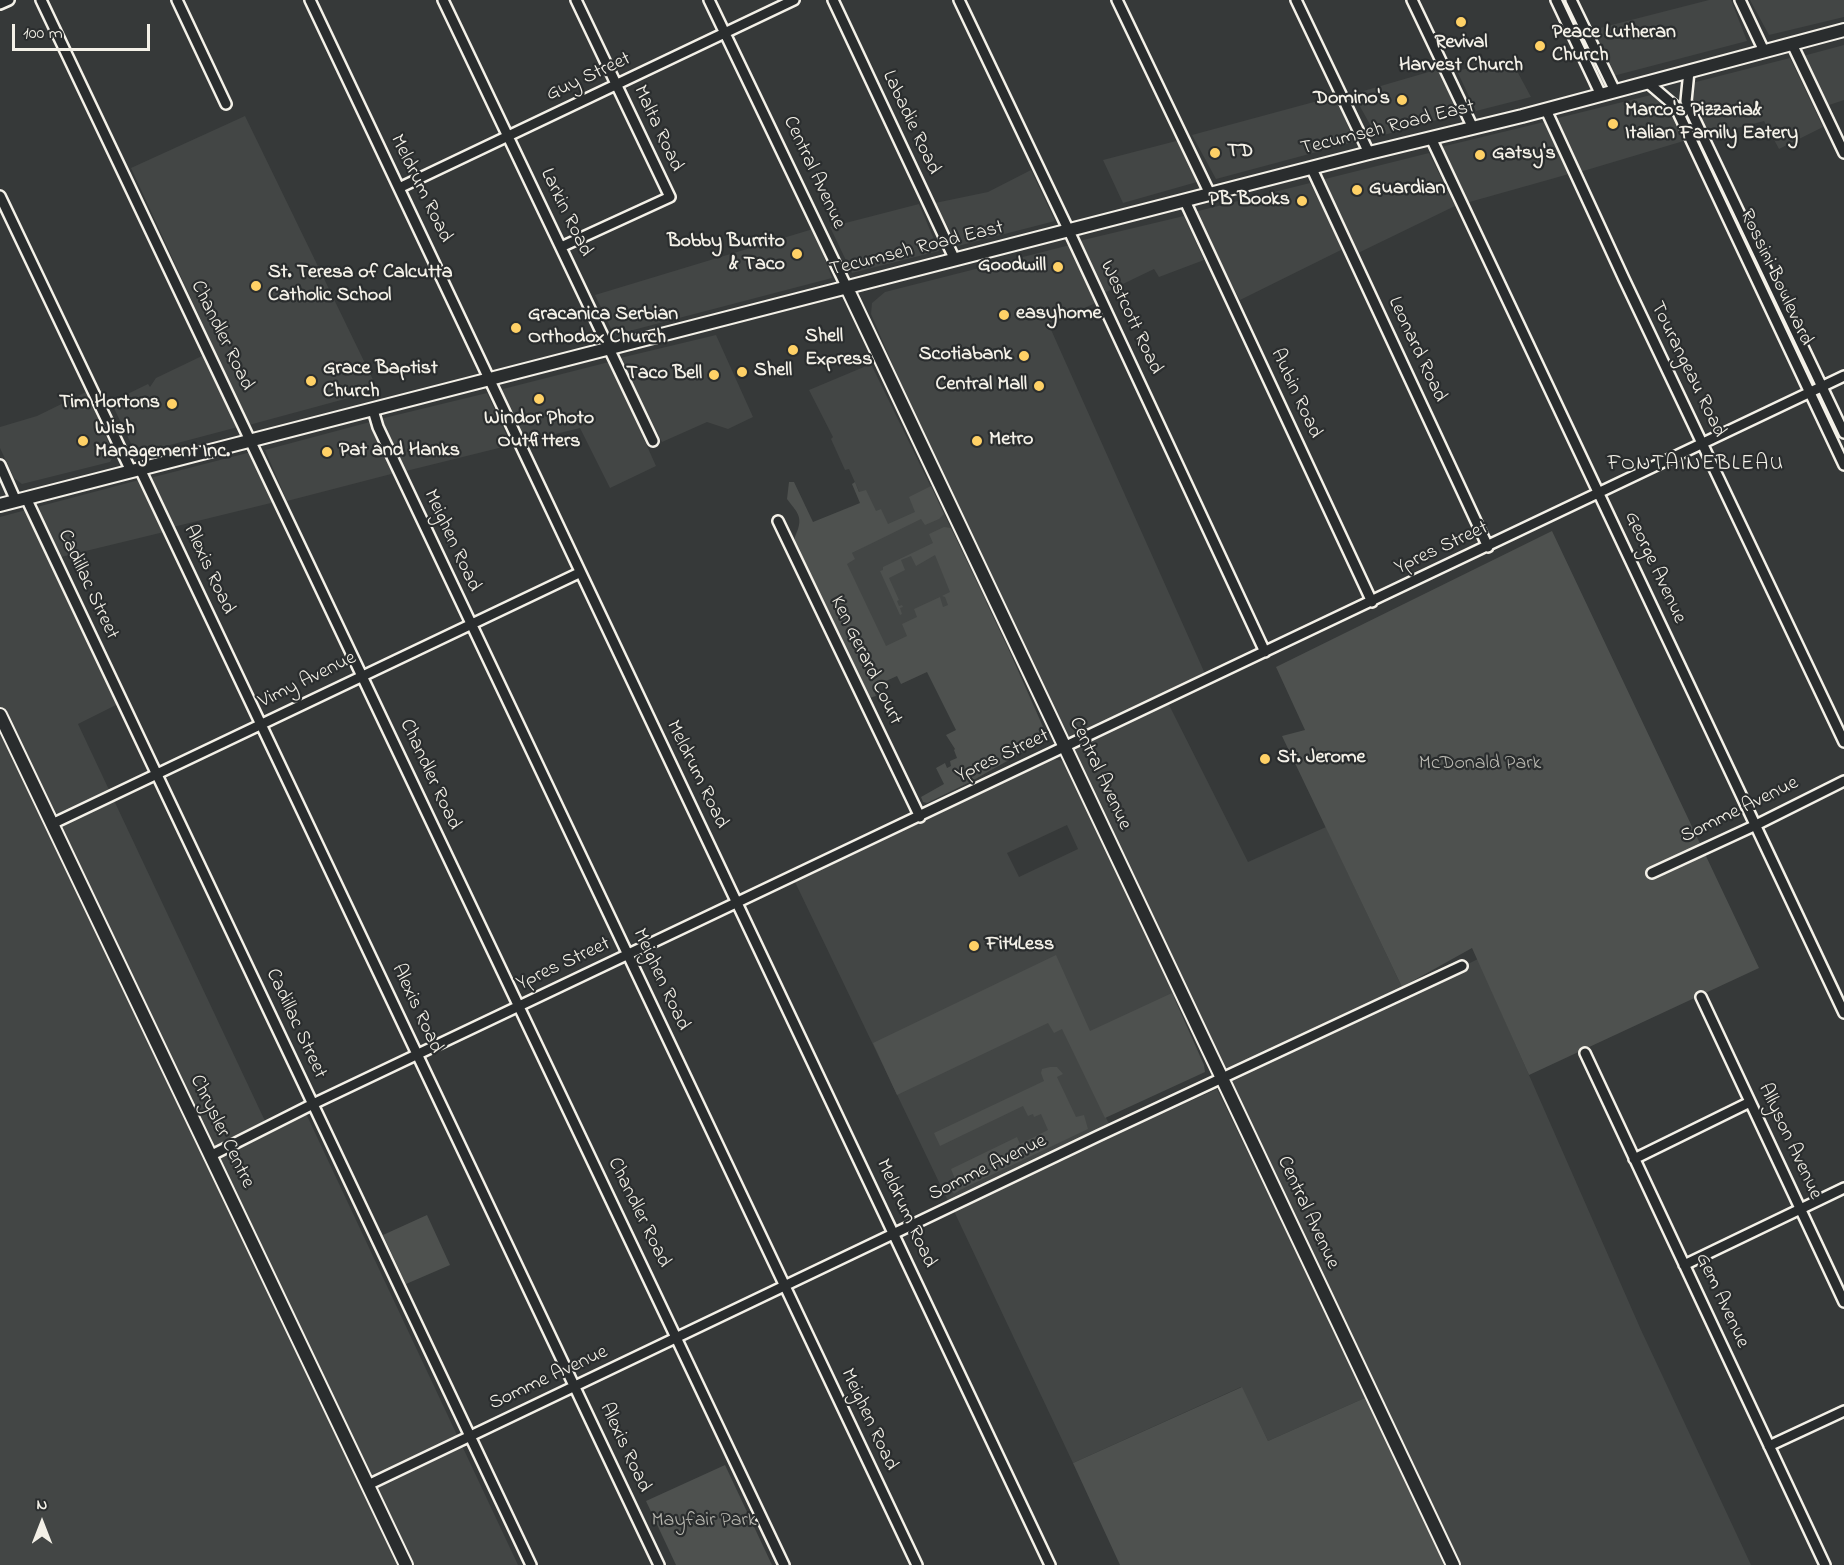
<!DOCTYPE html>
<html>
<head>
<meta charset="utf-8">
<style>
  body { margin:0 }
  #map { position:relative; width:1844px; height:1565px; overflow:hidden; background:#363939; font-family:"Indie Flower",sans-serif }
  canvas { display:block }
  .north { position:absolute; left:12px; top:1493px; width:60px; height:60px; -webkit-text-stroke:4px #2a2d2e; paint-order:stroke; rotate:0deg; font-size:16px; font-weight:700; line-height:24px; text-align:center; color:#f4f1e8 }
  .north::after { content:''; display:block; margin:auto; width:21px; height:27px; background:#f4f1e8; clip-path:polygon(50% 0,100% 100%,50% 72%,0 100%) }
  .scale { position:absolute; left:12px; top:24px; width:138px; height:27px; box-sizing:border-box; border:3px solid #f4f1e8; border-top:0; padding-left:8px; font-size:18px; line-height:21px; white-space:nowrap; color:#f4f1e8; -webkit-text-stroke:4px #2a2d2e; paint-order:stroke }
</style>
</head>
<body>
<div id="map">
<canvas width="1844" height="1565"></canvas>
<div class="north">N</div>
<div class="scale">100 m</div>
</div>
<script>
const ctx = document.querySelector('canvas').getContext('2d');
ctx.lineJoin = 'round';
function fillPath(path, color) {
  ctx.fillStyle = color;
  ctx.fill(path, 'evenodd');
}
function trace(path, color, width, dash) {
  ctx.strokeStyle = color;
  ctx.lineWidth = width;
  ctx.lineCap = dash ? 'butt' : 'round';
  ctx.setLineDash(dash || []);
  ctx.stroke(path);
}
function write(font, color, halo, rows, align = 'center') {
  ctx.font = font + ' "Indie Flower",sans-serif';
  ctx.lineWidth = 4.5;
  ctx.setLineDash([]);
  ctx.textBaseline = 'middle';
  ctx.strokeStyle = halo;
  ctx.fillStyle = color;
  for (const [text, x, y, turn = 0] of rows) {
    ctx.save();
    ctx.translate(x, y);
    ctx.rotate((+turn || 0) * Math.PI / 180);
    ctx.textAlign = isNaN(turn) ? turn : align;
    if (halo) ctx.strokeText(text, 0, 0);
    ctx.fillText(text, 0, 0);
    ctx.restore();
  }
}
fillPath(new Path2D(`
  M1709 0H1731L1747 41 1613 76 1592 30Z
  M1750 0H1844V17L1769 35Z
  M1844 45V100L1826 106 1803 56Z
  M1510 58 1531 97 1476 111 1457 71Z
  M1790 58 1823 127 1779 149 1764 121 1707 136 1684 85Z
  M1439 69 1458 114 1377 137 1353 94Z
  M1655 94 1670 105 1687 140 1580 172 1554 119Z
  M1336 96 1354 142 1216 179 1192 135Z
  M245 116 378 390 249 425 131 168Z
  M1544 122 1569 174 1466 203 1441 147Z
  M1180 140 1197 182 1123 203 1103 160Z
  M1429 153 1455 206 1356 254 1321 180Z
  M1031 170 1055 221 958 246 935 203 988 192Z
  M1310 183 1343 249 1240 300 1194 212Z
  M919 204 939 251 852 273 830 227Z
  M1184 216 1204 260 1159 277 1154 269 1102 294 1079 241Z
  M813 229 832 278 614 335 595 295Z
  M1070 245 1096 303 1048 323 1206 676 1165 697 1248 862 1326 827 1402 987 1227 1071 961 517 925 440 871 314 872 303 885 292Z
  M716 335 753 417 728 429 707 422 662 442 620 358Z
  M204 355 238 427 136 454 111 402 148 384 150 387 156 378Z
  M609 362 656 466 610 488 580 428 523 442 499 390Z
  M871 364 987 602 882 651 839 560 880 538 849 469 845 470 831 439 833 437 809 390Z
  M86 392 114 455 110 462 22 484 14 478 0 448V427L37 416Z
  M487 393 511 445 402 472 380 419Z
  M370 422 395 473 287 501 265 450Z
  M251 452 275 502 173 527 150 478Z
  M139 480 164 532 61 557 37 507Z
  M26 510 118 704 78 724 265 1121 302 1105 518 1565H0V517Z
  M1054 759 1063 761 1101 837 1176 997 1071 1046 1110 1126 949 1203 795 882ZM1067 825 1078 849 1019 877 1007 853Z
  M1478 959 1641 1330 1751 1565H1460L1437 1521 1315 1263 1232 1080Z
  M1217 1089 1367 1397 1268 1441 1241 1387 1073 1463 953 1209Z`), '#434645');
fillPath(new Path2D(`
  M789 482H794L813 522 860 503 852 484 855 482 859 492 866 490 876 511 881 509 888 524 915 512 909 497 931 486 944 514 939 519 925 525 921 519 852 553 855 559 847 564 886 646 907 636 902 624 917 617 914 609 940 597 943 607 948 605 945 597 942 596 950 592 935 555 916 566 911 556 901 560 905 570 889 578 899 600 897 601 899 606 902 605 903 607 900 608 902 614 900 615 880 571 883 570V567L933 543 929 534 944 527 951 528 1008 648 1048 738 970 782 927 803 923 802 921 797 944 784 936 768 945 763 947 768 951 766 950 761 957 758 954 750 955 749 946 735 956 730 927 672 901 684 897 676 873 687 876 696 869 698 795 543C794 536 796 535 798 529 803 515 794 509 787 499Z
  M1552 531 1759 968 1529 1075 1472 948 1402 987 1282 736 1305 730 1276 667Z
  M1056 955 1090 1031 1172 993 1204 1065 1205 1072 1105 1118 1062 1029 1054 1033 1048 1023 897 1095 873 1043Z
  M1050 1067H1057L1063 1074 1057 1077 1076 1117 1084 1115 1088 1129 960 1190 954 1194 947 1183 955 1179 951 1169 1017 1137 1020 1144 1048 1130 1041 1114 1034 1117 1033 1114 1028 1116 1023 1106 940 1146 934 1133 1044 1081 1041 1073 1042 1069Z
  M427 1215 450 1265 406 1284 383 1235Z
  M1242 1387 1268 1441 1367 1397 1446 1565H1120L1073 1463Z
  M725 1465 772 1565H676L646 1501Z`), '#4e514f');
const street = new Path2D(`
  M41 0 784 1565
  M177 0 226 104
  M310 0 1050 1565
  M443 0 653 441
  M709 0 847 288
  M833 0 955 260
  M959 0 1069 231 1265 652
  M1117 0 1210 194
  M1296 0 1369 153
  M1412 0 1473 128
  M1556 0 1601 95
  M1571 0 1615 91
  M1740 0 1764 51
  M0 4 9 0
  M1792 44 1844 153
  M1689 71 1686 101 1844 433
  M1647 82 1675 106 1844 465
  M1546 110 1624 279 1844 742
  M1431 138 1844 1013
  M1312 169 1488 547
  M399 188 794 0
  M0 196 131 471
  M1185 201 1372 602
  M561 247 670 197 576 0
  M373 410 378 427 917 1565
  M0 465 16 501
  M140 469 659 1565
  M26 498 531 1565
  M778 521 920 817
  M52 824 579 573
  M1652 873 1756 825 1844 781
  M1701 997 1844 1302
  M1585 1053 1825 1565
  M210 1156 313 1104 1844 376
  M1634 1159 1750 1102
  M1684 1265 1844 1188
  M1769 1446 1844 1411
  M368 1485 1098 1136 1462 966`);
const secondary = new Path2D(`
  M847 288 1453 1565
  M0 505 1369 153 1522 116 1844 30
  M0 715 406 1565`);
trace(street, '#f4f1e8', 14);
trace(secondary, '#f4f1e8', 16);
trace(street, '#2a2d2e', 9);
trace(secondary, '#2a2d2e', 12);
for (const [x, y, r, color] of [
  [1461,22,6,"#ffd166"],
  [1540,46,6,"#ffd166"],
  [1402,100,6,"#ffd166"],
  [1613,124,6,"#ffd166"],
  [1215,153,6,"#ffd166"],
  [1480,155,6,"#ffd166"],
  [1357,190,6,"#ffd166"],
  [1302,201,6,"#ffd166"],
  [797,254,6,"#ffd166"],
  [1058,267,6,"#ffd166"],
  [256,286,6,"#ffd166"],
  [1004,315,6,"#ffd166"],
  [516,328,6,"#ffd166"],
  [793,350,6,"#ffd166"],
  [1024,356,6,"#ffd166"],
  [742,372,6,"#ffd166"],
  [714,375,6,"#ffd166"],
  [311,381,6,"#ffd166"],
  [1039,386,6,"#ffd166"],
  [539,399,6,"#ffd166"],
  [172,404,6,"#ffd166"],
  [83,441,6,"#ffd166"],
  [977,441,6,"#ffd166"],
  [327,452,6,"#ffd166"],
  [1265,759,6,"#ffd166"],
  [974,946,6,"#ffd166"]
]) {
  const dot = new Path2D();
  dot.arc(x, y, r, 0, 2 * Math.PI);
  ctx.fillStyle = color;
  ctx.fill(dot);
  trace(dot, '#2a2d2e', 2);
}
write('bold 20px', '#f4f1e8', '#2a2d2e', [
  ["Peace Lutheran",1552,34],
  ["Church",1552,57],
  ["Revival",1461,44,"center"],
  ["Harvest Church",1461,67,"center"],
  ["Domino's",1390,100,"right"],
  ["Marco's Pizzaria&",1625,112],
  ["Italian Family Eatery",1625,135],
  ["TD",1227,153],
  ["Gatsy's",1492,155],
  ["Guardian",1369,190],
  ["PB Books",1290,201,"right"],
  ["Bobby Burrito",785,243,"right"],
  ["& Taco",785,266,"right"],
  ["Goodwill",1046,267,"right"],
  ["St. Teresa of Calcutta",268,274],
  ["Catholic School",268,297],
  ["easyhome",1016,315],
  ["Gracanica Serbian",528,316],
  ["Orthodox Church",528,339],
  ["Shell",805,338],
  ["Express",805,361],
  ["Scotiabank",1012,356,"right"],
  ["Grace Baptist",323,370],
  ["Church",323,393],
  ["Shell",754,372],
  ["Taco Bell",702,375,"right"],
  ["Central Mall",1027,386,"right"],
  ["Tim Hortons",160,404,"right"],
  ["Windor Photo",539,420,"center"],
  ["Outfitters",539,443,"center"],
  ["Wish",95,430],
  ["Management Inc.",95,453],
  ["Metro",989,441],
  ["Pat and Hanks",339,452],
  ["St. Jerome",1277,759],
  ["Fit4Less",986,946]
], 'left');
write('20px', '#f4f1e8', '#2a2d2e', [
  ["Guy Street",589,78,-25],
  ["Labadie Road",910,123,65],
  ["Malta Road",657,129,65],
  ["Tecumseh Road East",1388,129,-14],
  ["Central Avenue",813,173,65],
  ["Meldrum Road",420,189,64],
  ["Larkin Road",565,213,64],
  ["Tecumseh Road East",917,250,-14],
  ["Rossini Boulevard",1775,278,65],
  ["Westcott Road",1130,318,65],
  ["Chandler Road",221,336,64],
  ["Leonard Road",1416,350,65],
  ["Tourangeau Road",1687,370,64],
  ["Aubin Road",1295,394,65],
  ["Meighen Road",451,541,65],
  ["Ypres Street",1442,549,-25],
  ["George Avenue",1654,568,65],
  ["Alexis Road",208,570,65],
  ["Cadillac Street",87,585,65],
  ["Ken Gerard Court",865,661,64],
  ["Vimy Avenue",308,681,-26],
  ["Ypres Street",1003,757,-25],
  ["Central Avenue",1099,774,65],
  ["Chandler Road",429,775,65],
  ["Meldrum Road",696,775,64],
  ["Somme Avenue",1740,811,-26],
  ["Ypres Street",564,965,-25],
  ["Meighen Road",660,980,65],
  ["Alexis Road",416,1009,65],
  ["Cadillac Street",295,1024,65],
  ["Chrysler Centre",221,1132,64],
  ["Allyson Avenue",1789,1142,65],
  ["Somme Avenue",988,1169,-26],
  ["Chandler Road",638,1213,64],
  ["Central Avenue",1307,1213,65],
  ["Meldrum Road",905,1214,65],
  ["Gem Avenue",1721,1301,65],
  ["Somme Avenue",549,1379,-25],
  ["Meighen Road",868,1420,65],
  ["Alexis Road",624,1448,65]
]);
write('20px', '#bab9b2', '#2a2d2e', [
  ["McDonald Park",1480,765],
  ["Mayfair Park",704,1522]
]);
ctx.letterSpacing = '1.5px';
write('21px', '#f4f1e8', '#2a2d2e', [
  ["FONTAINEBLEAU",1696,466]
]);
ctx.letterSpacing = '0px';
</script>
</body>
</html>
